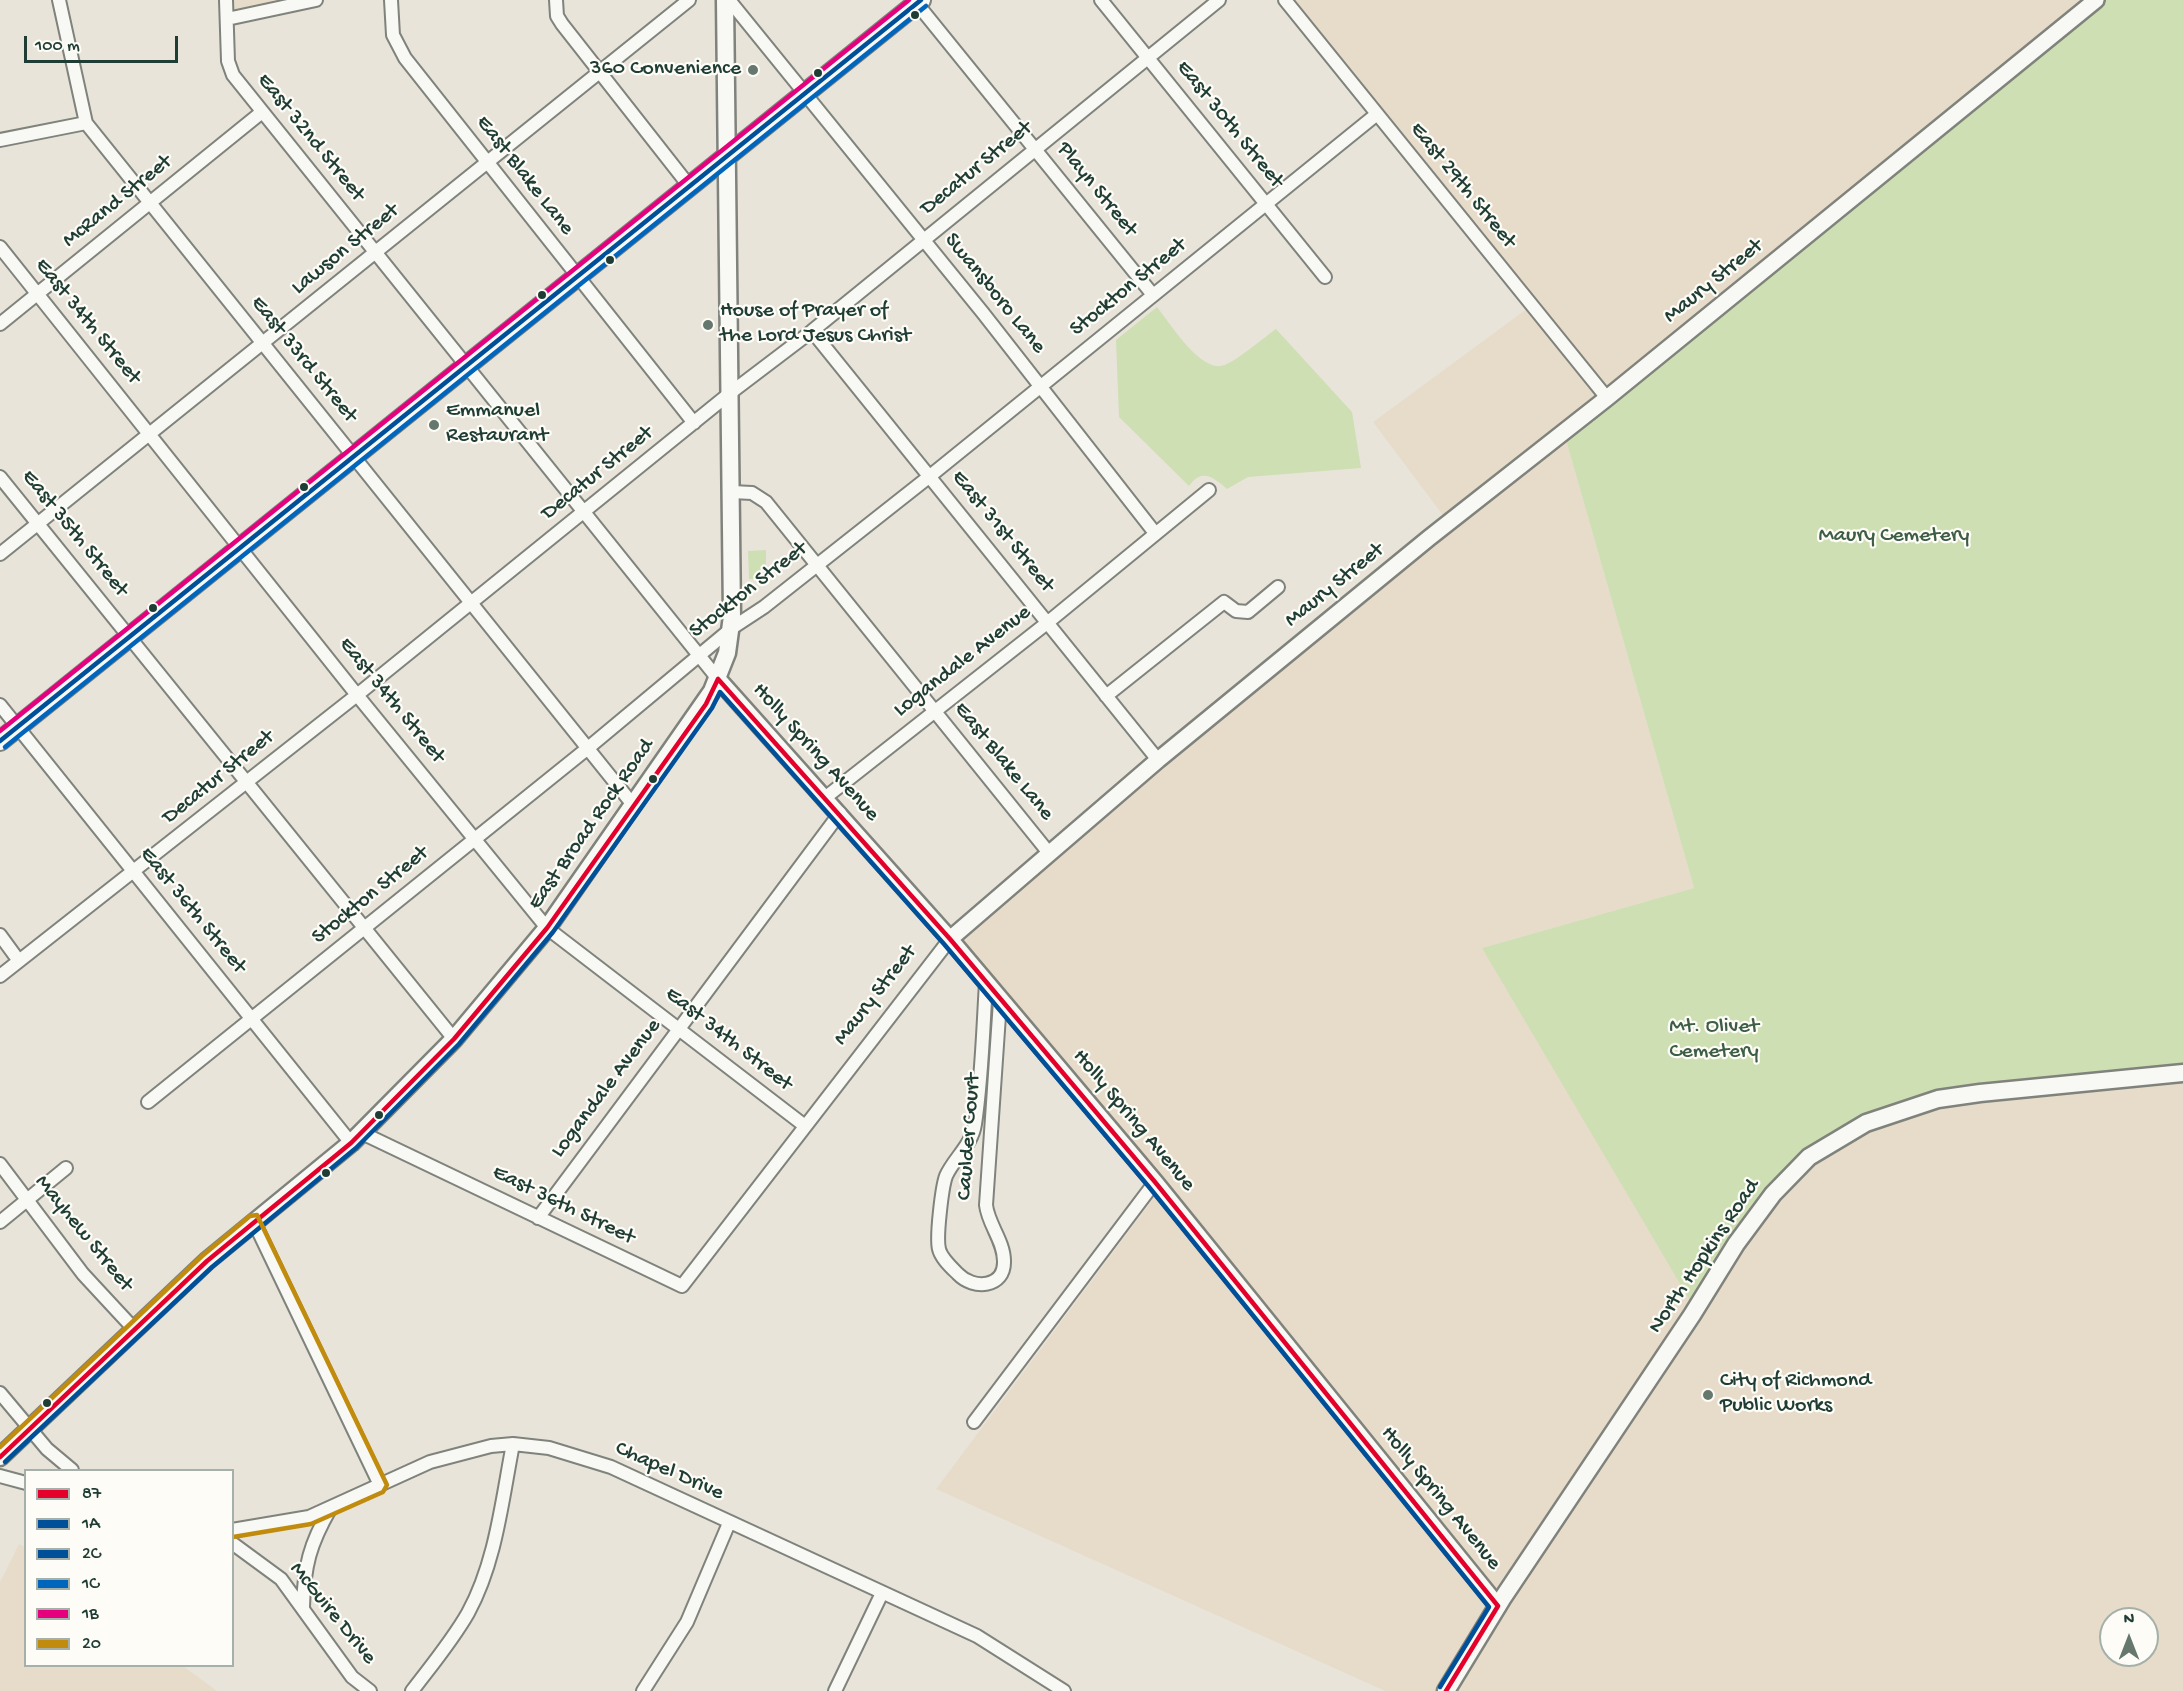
<!DOCTYPE html>
<html>
<head>
<meta charset="utf-8">
<style>
  body { margin:0 }
  #map { position:relative; width:2183px; height:1691px; overflow:hidden; background:#e9e4da; font-family:"Gochi Hand",sans-serif }
  canvas { display:block }
  .legend { position:absolute; left:24px; top:1469px; width:210px; height:198px; box-sizing:border-box; background:#fdfcf7; border:2px solid #a4b0a9; margin:0; padding:8px 10px; list-style:none; font-size:18px; color:#1f3d34 }
  .legend li { display:flex; align-items:center; gap:12px; height:30px }
  .legend b { width:30px; border:2px solid #a4b0a9 }
  .north { position:absolute; left:2099px; top:1607px; width:60px; height:60px; box-sizing:border-box; background:#fdfcf7; border:2px solid #a4b0a9; border-radius:50%; rotate:0deg; font-size:16px; font-weight:700; line-height:24px; text-align:center; color:#1f3d34 }
  .north::after { content:''; display:block; margin:auto; width:21px; height:27px; background:#66776e; clip-path:polygon(50% 0,100% 100%,50% 72%,0 100%) }
  .scale { position:absolute; left:24px; top:36px; width:154px; height:27px; box-sizing:border-box; border:3px solid #1f3d34; border-top:0; padding-left:8px; font-size:18px; line-height:21px; white-space:nowrap; color:#1f3d34; -webkit-text-stroke:4px #fdfcf7; paint-order:stroke }
</style>
</head>
<body>
<div id="map">
<canvas width="2183" height="1691"></canvas>
<ul class="legend">
<li><b style="height:8px;background:#e4002b"></b>87</li>
<li><b style="height:8px;background:#004f99"></b>1A</li>
<li><b style="height:8px;background:#004f99"></b>2C</li>
<li><b style="height:8px;background:#0065bd"></b>1C</li>
<li><b style="height:8px;background:#e5007d"></b>1B</li>
<li><b style="height:8px;background:#c18c0d"></b>20</li>
</ul>
<div class="north">N</div>
<div class="scale">100 m</div>
</div>
<script>
const ctx = document.querySelector('canvas').getContext('2d');
ctx.lineJoin = 'round';
function fillPath(path, color) {
  ctx.fillStyle = color;
  ctx.fill(path, 'evenodd');
}
function trace(path, color, width, dash) {
  ctx.strokeStyle = color;
  ctx.lineWidth = width;
  ctx.lineCap = dash ? 'butt' : 'round';
  ctx.setLineDash(dash || []);
  ctx.stroke(path);
}
function write(font, color, halo, rows, align = 'center') {
  ctx.font = font + ' "Gochi Hand",sans-serif';
  ctx.lineWidth = 4.5;
  ctx.setLineDash([]);
  ctx.textBaseline = 'middle';
  ctx.strokeStyle = halo;
  ctx.fillStyle = color;
  for (const [text, x, y, turn = 0] of rows) {
    ctx.save();
    ctx.translate(x, y);
    ctx.rotate((+turn || 0) * Math.PI / 180);
    ctx.textAlign = isNaN(turn) ? turn : align;
    if (halo) ctx.strokeText(text, 0, 0);
    ctx.fillText(text, 0, 0);
    ctx.restore();
  }
}
fillPath(new Path2D(`
  M226 0H320L226 20Z
  M1285 0H2099L1564 433 1694 888 1482 948 1806 1161 1849 1135 1943 1101 2183 1069V1691H1385L936 1489 1161 1188 948 940 1451 526 1373 422 1532 305ZM2111 1619H2147V1655H2111Z
  M19 1544 26 1548V1666H183L217 1691H0V1582Z`), '#e7dcca');
fillPath(new Path2D(`
  M2099 0H2183V1069L2067 1083 1894 1114 1807 1161 1695 1309 1482 948 1694 888 1564 433Z
  M1157 307C1170 323 1198 369 1221 366 1235 363 1263 338 1276 329L1352 412 1361 468 1248 477 1227 489C1213 477 1202 468 1189 486L1119 417 1116 340Z
  M766 550V578L749 579 748 551Z`), '#cedfb4');
const minor = new Path2D(`
  M59 0 86 123 634 806
  M226 0 228 61 233 75 718 679
  M391 0 393 35 405 58 694 423
  M556 0 557 16 562 24 690 187
  M729 0 983 313 1155 533
  M914 0 1153 295
  M1101 0 1325 277
  M1285 0 1607 398
  M227 19 316 0
  M0 140 86 123
  M0 247 357 695 547 928 805 1126
  M0 324 262 112
  M812 331 1158 760
  M0 477 454 1039
  M732 492 752 493 766 502 1049 853
  M0 554 689 0
  M1106 696 1224 602 1236 611 1248 612 1278 587
  M0 705 351 1143
  M826 797 1047 623 1209 490
  M0 935 19 961
  M0 976 357 695 729 394 812 331 1219 0
  M986 983C983 1030 982 1078 975 1124 972 1145 954 1158 946 1176 942 1187 936 1237 939 1249 941 1258 951 1267 958 1274 973 1290 1005 1288 1004 1261 1004 1241 988 1224 986 1205L1000 1001
  M148 1102 588 748 732 628 764 607 930 476 1377 114
  M362 1133 682 1286 950 939
  M0 1164 83 1274 134 1329
  M538 1218 840 813
  M0 1222 66 1168
  M254 1222 380 1485
  M0 1393 47 1449 72 1470
  M974 1422 1155 1182
  M0 1476 26 1483
  M232 1530 309 1517 430 1462 491 1446 513 1444 549 1448 611 1467 977 1636 1064 1691
  M232 1543 281 1579 352 1677 370 1691
  M303 1607C304 1566 310 1544 330 1509
  M412 1691C431 1666 452 1641 468 1613 496 1562 502 1500 513 1444
  M643 1691 687 1622 729 1523
  M835 1691 882 1593`);
const tertiary = new Path2D(`
  M718 679 950 939 1155 1182 1498 1606
  M950 939 1158 760 1429 538 1607 398 2096 0`);
const secondary = new Path2D(`
  M0 1457 207 1261 351 1143 454 1039 547 928 712 691 727 653 732 616 725 0
  M1446 1691 1502 1599 1692 1315 1736 1244 1773 1194 1809 1157 1866 1123 1938 1099 1980 1093 2183 1073`);
const primary = new Path2D(`
  M0 741 921 0`);
trace(minor, '#7f837c', 16);
trace(tertiary, '#7f837c', 20);
trace(secondary, '#7f837c', 21);
trace(primary, '#7f837c', 22);
trace(minor, '#f8f8f4', 12);
trace(tertiary, '#f8f8f4', 15);
trace(secondary, '#f8f8f4', 16);
trace(primary, '#f8f8f4', 18);
trace(new Path2D(`
  M718 679 950 939 1155 1182 1498 1606
  M0 1457 207 1261 351 1143 454 1039 547 928 706 704 718 679
  M1446 1691 1498 1606`), '#e4002b', 4.5);
trace(new Path2D(`
  M0 741 921 0`), '#004f99', 4.5);
trace(new Path2D(`
  M5 1462 212 1267 356 1148 459 1044 553 932 712 708 720 692 944 944 1149 1187 1489 1607 1440 1687`), '#004f99', 4.5);
trace(new Path2D(`
  M5 747 926 6`), '#0065bd', 4.5);
trace(new Path2D(`
  M0 731 909 0`), '#e5007d', 4.5);
trace(new Path2D(`
  M0 1447 202 1256 250 1216 257 1215 387 1485 383 1492 311 1524 233 1537`), '#c18c0d', 4.5);
for (const [x, y, r, color] of [
  [915,15,5,"#1f3d34"],
  [753,70,6,"#66776e"],
  [818,73,5,"#1f3d34"],
  [610,260,5,"#1f3d34"],
  [542,295,5,"#1f3d34"],
  [708,325,6,"#66776e"],
  [434,425,6,"#66776e"],
  [304,487,5,"#1f3d34"],
  [153,608,5,"#1f3d34"],
  [653,779,5,"#1f3d34"],
  [379,1115,5,"#1f3d34"],
  [326,1173,5,"#1f3d34"],
  [1708,1395,6,"#66776e"],
  [47,1403,5,"#1f3d34"]
]) {
  const dot = new Path2D();
  dot.arc(x, y, r, 0, 2 * Math.PI);
  ctx.fillStyle = color;
  ctx.fill(dot);
  trace(dot, '#fdfcf7', 2);
}
write('22px', '#1f3d34', '#fdfcf7', [
  ["360 Convenience",741,70,"right"],
  ["House of Prayer of",720,312],
  ["the Lord Jesus Christ",720,337],
  ["Emmanuel",446,412],
  ["Restaurant",446,437],
  ["City of Richmond",1720,1382],
  ["Public Works",1720,1407]
], 'left');
write('22px', '#1f3d34', '#fdfcf7', [
  ["East 30th Street",1229,125,51],
  ["East 32nd Street",310,138,51],
  ["Decatur Street",977,169,-39],
  ["East Blake Lane",524,176,52],
  ["East 29th Street",1462,186,51],
  ["Playn Street",1096,190,51],
  ["McRand Street",118,202,-39],
  ["Lawson Street",346,250,-39],
  ["Maury Street",1714,282,-39],
  ["Stockton Street",1129,288,-39],
  ["Swansboro Lane",994,294,51],
  ["East 34th Street",87,322,51],
  ["East 33rd Street",303,360,51],
  ["Decatur Street",598,474,-39],
  ["East 31st Street",1002,532,51],
  ["East 35th Street",74,534,51],
  ["Maury Street",1335,586,-39],
  ["Stockton Street",749,591,-38],
  ["Logandale Avenue",963,662,-38],
  ["East 34th Street",391,701,51],
  ["Holly Spring Avenue",815,753,48],
  ["East Blake Lane",1003,762,51],
  ["Decatur Street",219,778,-39],
  ["East Broad Rock Road",592,825,-55],
  ["Stockton Street",371,896,-39],
  ["East 36th Street",192,911,51],
  ["Maury Street",876,996,-52],
  ["East 34th Street",728,1040,38],
  ["Logandale Avenue",607,1089,-53],
  ["Holly Spring Avenue",1133,1121,50],
  ["Caulder Court",970,1137,-86],
  ["East 36th Street",563,1206,26],
  ["Mayhew Street",83,1234,51],
  ["North Hopkins Road",1705,1257,-56],
  ["Chapel Drive",669,1472,24],
  ["Holly Spring Avenue",1440,1499,51],
  ["McGuire Drive",332,1614,51]
]);
write('22px', '#3e5d47', '#fdfcf7', [
  ["Maury Cemetery",1894,537],
  ["Mt. Olivet",1714,1028],
  ["Cemetery",1714,1053]
]);
</script>
</body>
</html>
